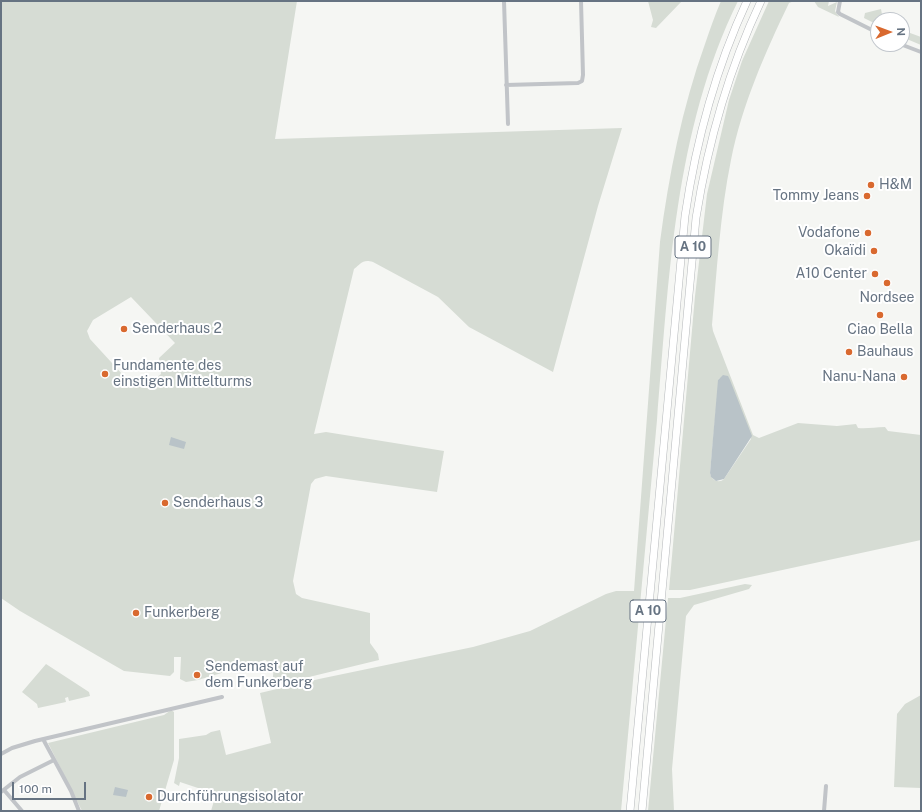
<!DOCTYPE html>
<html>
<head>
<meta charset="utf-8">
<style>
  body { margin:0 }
  #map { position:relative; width:922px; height:812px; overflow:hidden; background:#f5f6f3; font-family:"Public Sans",sans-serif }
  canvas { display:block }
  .frame { position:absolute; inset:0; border:2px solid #667382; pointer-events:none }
  .north { position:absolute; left:870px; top:12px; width:40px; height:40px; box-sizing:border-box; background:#fff; border:1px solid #c2c7cd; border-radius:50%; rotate:89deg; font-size:11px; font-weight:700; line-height:16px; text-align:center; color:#667382 }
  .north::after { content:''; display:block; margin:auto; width:14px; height:18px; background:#d9692f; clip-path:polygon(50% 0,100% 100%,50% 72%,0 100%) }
  .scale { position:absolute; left:12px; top:782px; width:74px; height:18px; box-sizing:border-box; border:2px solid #667382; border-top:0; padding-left:5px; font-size:12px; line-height:14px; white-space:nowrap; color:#667382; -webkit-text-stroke:3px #fff; paint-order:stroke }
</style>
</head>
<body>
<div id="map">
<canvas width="922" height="812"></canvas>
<div class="frame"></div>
<div class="north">N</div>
<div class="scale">100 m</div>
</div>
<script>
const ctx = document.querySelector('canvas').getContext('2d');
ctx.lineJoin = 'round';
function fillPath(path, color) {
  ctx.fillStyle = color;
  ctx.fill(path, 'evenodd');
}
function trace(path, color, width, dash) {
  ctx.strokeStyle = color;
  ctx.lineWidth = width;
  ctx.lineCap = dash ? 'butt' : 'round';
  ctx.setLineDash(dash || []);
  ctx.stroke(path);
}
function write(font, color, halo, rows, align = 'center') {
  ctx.font = font + ' "Public Sans",sans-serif';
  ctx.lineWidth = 4;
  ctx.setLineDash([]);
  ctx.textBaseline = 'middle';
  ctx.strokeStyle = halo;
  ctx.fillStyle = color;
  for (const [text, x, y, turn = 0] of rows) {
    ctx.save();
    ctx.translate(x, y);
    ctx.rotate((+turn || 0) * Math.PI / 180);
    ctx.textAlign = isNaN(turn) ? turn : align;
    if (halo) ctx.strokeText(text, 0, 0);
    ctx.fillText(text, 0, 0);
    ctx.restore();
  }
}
fillPath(new Path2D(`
  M1 1H297L275 139 622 128 598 206 553 372 469 327 438 297 373 262C362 259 361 264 354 269L314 434 326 432 444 451 437 492 326 476 315 479 311 484 293 581 296 594 302 598 370 613V643L378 654 379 660 272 686 274 666 265 660 198 680 186 682 180 679 181 657H174V672L170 676 124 671 20 611 1 598ZM131 297 175 343 159 358 161 374 156 378 134 387 90 339 87 331 93 320Z
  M648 1H682L656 28 651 27 653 20Z
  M721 1H738C674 131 669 279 657 420 645 550 633 681 621 811H211L216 794 180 782 179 786 174 783 179 758V739L206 735 211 732 220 730 226 755 271 743 260 693 319 679 473 647 530 631 606 594 616 591H634L660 242C669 174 682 108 705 44 710 29 715 15 721 1Z
  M769 1H794L789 3C765 53 742 105 731 160 720 214 717 270 712 325L713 331 753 435 759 438 798 423 837 426 856 424 858 428C867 429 875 427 885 427L888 431 921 435V540L690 590H669L695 296 707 194 729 100 742 61ZM719 378 751 439 724 479C719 484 711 480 710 473Z
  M814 1H829L828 6 837 2 835 11 839 17 818 7Z
  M881 9 883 20H878V25L864 18 865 13Z
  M902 30 921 37V45L902 37Z
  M745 584 752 585 749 589 694 605 686 616 672 769 674 811H648L668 598H680Z
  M46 664 89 692 90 696 69 701 68 697 65 698 66 702 38 708 37 704 22 692Z
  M921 695V788L894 787 897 714 905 704Z
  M171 710 174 712V760L159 811H82L48 743 164 715Z`), '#d6dcd4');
fillPath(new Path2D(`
  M723 375 728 376 730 380 752 436 724 479 716 481 711 477 710 473 718 380Z
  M171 437 186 442 184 449 169 445Z
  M115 787 128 790 126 797 113 795Z`), '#b9c3c8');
const motorway = new Path2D(`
  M630 811 685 216C696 141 715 70 747 1
  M642 811 696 218C708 142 728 71 761 1`);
trace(motorway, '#b4b7ba', 8);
trace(new Path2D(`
  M504 1 508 124
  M840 1 838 12 840 14 878 33
  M900 44 921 52
  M506 85 578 83 582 81 583 75 581 1
  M43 739 71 791 79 811
  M1 754 12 748 35 741 222 697
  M4 790 22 811
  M1 792 20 777 54 760
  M824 811 826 786`), '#c1c4c8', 4);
trace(motorway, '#fff', 7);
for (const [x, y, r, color] of [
  [871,185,4,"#d9692f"],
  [867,196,4,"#d9692f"],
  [868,233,4,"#d9692f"],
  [874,251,4,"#d9692f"],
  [875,274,4,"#d9692f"],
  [887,283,4,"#d9692f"],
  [880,315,4,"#d9692f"],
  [124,329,4,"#d9692f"],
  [849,352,4,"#d9692f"],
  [105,374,4,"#d9692f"],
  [904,377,4,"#d9692f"],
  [165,503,4,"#d9692f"],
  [136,613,4,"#d9692f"],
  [197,675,4,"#d9692f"],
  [149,797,4,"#d9692f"]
]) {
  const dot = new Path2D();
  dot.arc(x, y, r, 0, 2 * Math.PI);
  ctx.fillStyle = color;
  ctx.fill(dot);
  trace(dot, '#fff', 1.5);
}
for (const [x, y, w] of [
  [693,247,36],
  [648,611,36]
]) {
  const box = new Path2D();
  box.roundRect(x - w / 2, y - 11, w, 22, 3);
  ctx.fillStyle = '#fff';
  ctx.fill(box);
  trace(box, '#667382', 1);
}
write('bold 13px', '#667382', null, [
  ["A 10",693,247],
  ["A 10",648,611]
]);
write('14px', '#667382', '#fff', [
  ["H&M",879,185],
  ["Tommy Jeans",859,196,"right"],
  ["Vodafone",860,233,"right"],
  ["Okaïdi",866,251,"right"],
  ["A10 Center",867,274,"right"],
  ["Nordsee",887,298,"center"],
  ["Senderhaus 2",132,329],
  ["Ciao Bella",880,330,"center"],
  ["Bauhaus",857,352],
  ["Fundamente des",113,366],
  ["einstigen Mittelturms",113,382],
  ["Nanu-Nana",896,377,"right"],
  ["Senderhaus 3",173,503],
  ["Funkerberg",144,613],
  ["Sendemast auf",205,667],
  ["dem Funkerberg",205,683],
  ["Durchführungsisolator",157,797]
], 'left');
</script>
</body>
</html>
